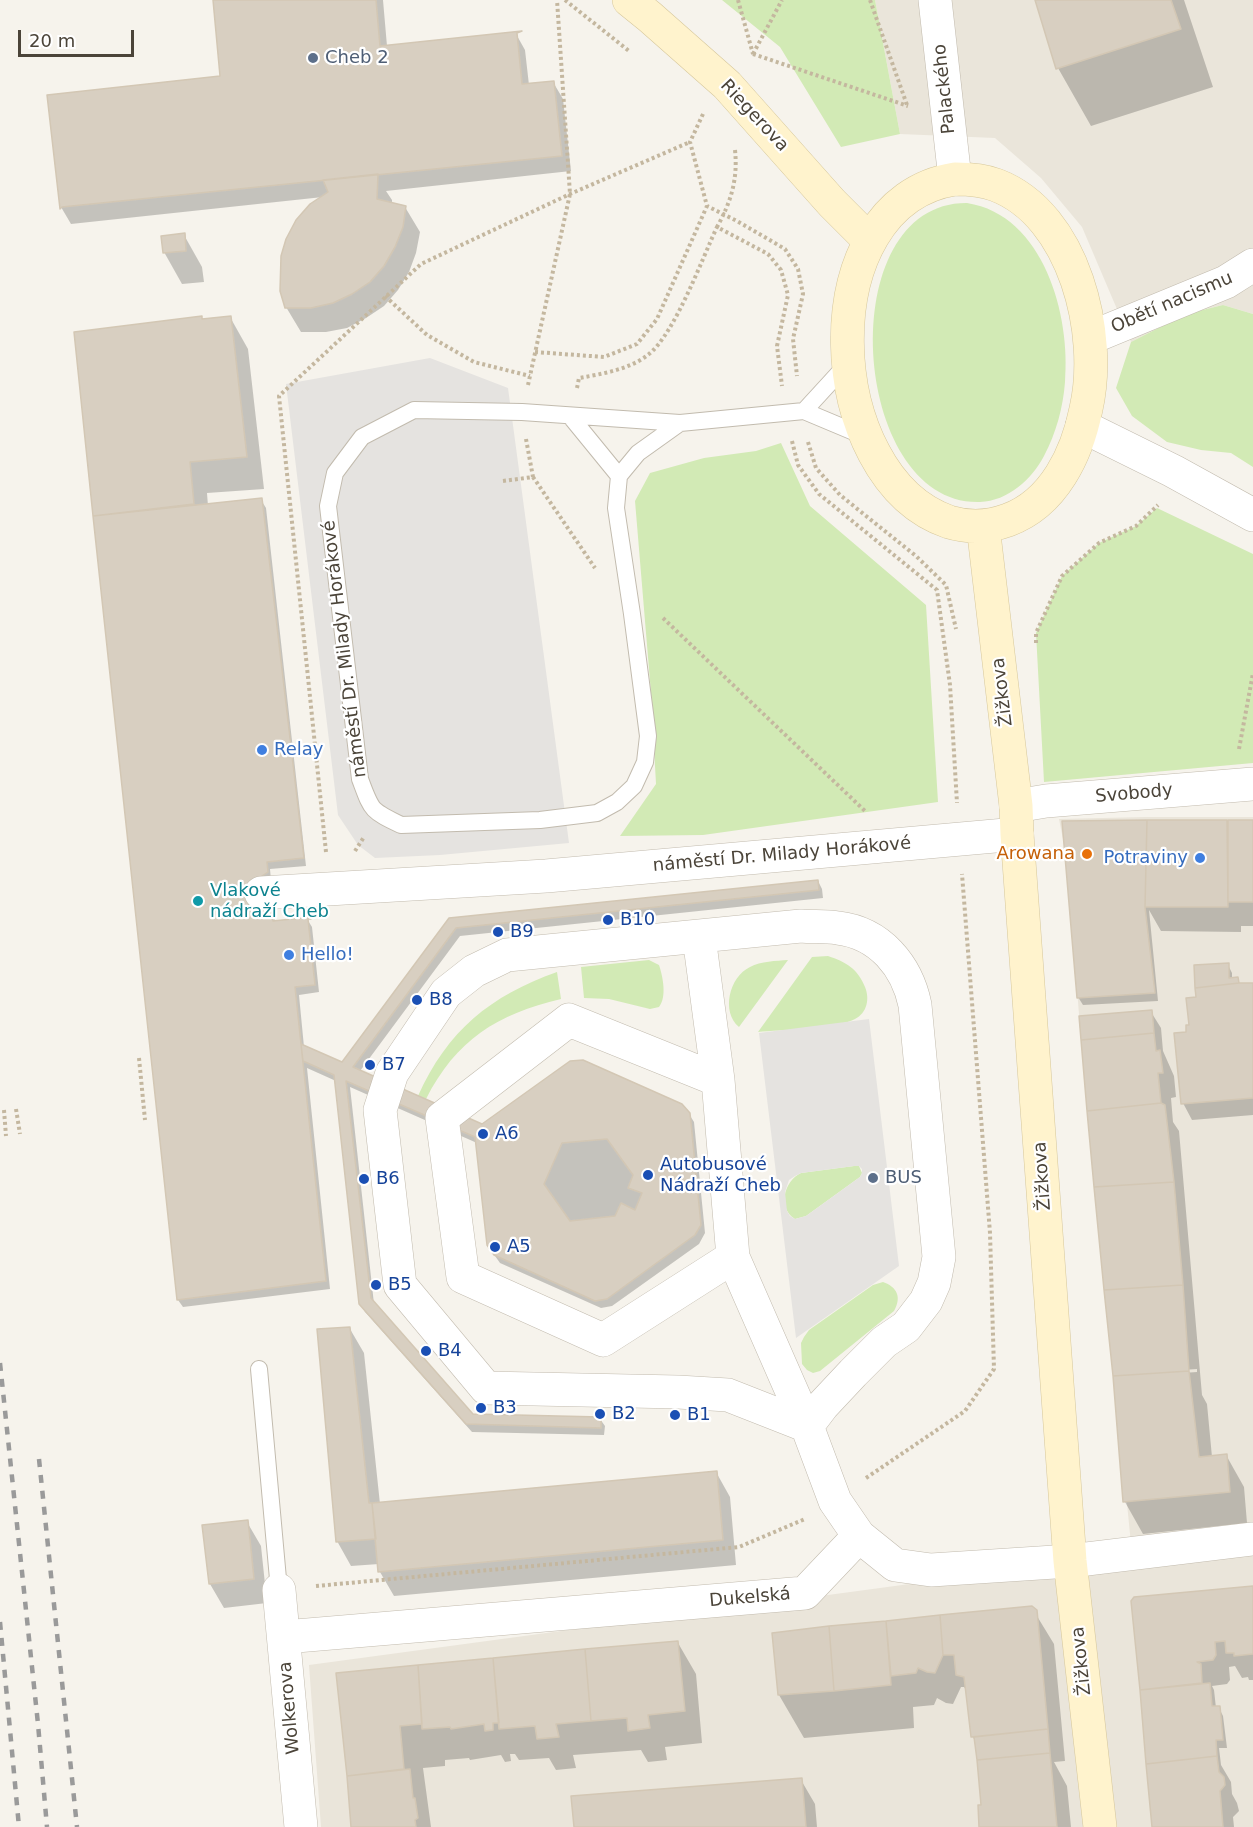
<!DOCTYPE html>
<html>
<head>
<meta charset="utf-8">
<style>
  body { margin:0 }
  #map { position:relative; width:1253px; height:1827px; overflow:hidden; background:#f6f3ec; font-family:"DejaVu Sans",sans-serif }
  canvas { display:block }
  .scale { position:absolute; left:18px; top:30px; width:116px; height:27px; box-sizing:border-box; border:3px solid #4b4439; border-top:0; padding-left:8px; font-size:18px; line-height:21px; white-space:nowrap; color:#4b4439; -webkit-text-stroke:4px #fff; paint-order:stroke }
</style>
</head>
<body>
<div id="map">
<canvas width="1253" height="1827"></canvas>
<div class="scale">20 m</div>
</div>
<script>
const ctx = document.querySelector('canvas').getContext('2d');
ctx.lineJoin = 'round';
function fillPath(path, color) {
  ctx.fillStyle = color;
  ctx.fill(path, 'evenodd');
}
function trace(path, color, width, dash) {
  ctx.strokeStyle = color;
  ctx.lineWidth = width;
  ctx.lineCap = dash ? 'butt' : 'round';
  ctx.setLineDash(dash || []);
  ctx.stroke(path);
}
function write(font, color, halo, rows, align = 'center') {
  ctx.font = font + ' "DejaVu Sans",sans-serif';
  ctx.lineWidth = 4.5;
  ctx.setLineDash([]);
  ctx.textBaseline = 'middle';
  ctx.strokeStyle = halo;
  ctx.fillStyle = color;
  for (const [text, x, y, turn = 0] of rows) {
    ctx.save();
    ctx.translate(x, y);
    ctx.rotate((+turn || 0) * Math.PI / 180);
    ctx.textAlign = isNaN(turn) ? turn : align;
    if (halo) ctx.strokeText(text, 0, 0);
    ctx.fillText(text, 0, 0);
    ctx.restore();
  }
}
fillPath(new Path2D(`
  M875 0H1253V314L1223 305 1186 314 1131 342 1082 227 1041 178 995 138 900 134Z
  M1145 817H1253V1827H321L309 1665 1132 1554 1081 1040 1067 860 1059 819Z`), '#eae5da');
fillPath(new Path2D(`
  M722 0H875L900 134 841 147 780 47Z
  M967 203C1044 215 1071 316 1065 382 1063 408 1056 433 1044 456 1032 479 1008 501 980 502 850 506 830 202 967 203Z
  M1223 305 1253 314V467L1231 453 1201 450 1167 442 1132 416 1116 388 1131 342 1186 314Z
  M781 443 810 506 926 605 938 802 703 835 620 836 656 784 651 693 635 501 650 473 704 458 756 451Z
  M1157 508 1253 554V763L1044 782 1036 633 1062 576 1099 543 1136 526Z
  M828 956C846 962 858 969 865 987 870 999 867 1013 855 1019 841 1028 779 1030 758 1032L812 957Z
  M649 960 659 965C663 977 667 997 659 1007L650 1009 609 999 584 998 581 967Z
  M788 960 739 1027C721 1012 729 977 750 967 761 961 776 961 788 960Z
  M557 972 561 999C497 1014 456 1040 426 1099L418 1096C448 1030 490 996 557 972Z
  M854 1166H859L862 1173 860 1177 806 1216 795 1219C777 1208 784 1181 801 1173Z
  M883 1282C897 1287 902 1297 894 1311L820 1371 813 1373 807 1370 802 1364 801 1343 804 1337 809 1330 873 1285Z`), '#d2eab5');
fillPath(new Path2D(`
  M430 358 508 388 569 843 440 855 375 858 358 845 338 815 286 384Z
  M869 1019 899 1266 796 1338 759 1033ZM854 1166H859L862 1169V1173L860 1177 806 1216 795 1219 790 1216 787 1211 785 1192 789 1180 795 1176 801 1173Z`), '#e5e3e0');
fillPath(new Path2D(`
  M214 0H383L387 46 516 34 525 50 529 85 553 82 563 99 571 171 386 191 392 200V204L405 207 420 232 416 253 409 272 398 290 384 306 366 318 347 328 326 332H301L286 307 323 197 71 224 61 207 222 77Z
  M1036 0H1184L1213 87 1091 126 1058 68Z
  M184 235 202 267 204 282 182 284 164 252Z
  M230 317 248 349 264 489 207 493 208 506 261 500 266 508 306 866 270 869 271 880 265 910 271 912 276 922 307 919 312 927 319 992 299 995 304 1047 342 1064 449 919 818 881 822 889 823 898 460 936 360 1071 482 1126 689 1114 694 1122 705 1233 699 1244 612 1306 601 1308 500 1263 493 1253 477 1143 350 1087 374 1304 473 1415 600 1419 605 1426 604 1435 472 1432 365 1312 360 1304 336 1081 307 1068 330 1289 183 1307 178 1300 76 333 201 318 203 320Z
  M1253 821V926H1241V932L1161 931 1149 910 1158 1001 1083 1005 1078 997 1063 823Z
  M1228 965 1232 973V980L1237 979 1240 985H1253V1115L1192 1120 1183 1103 1188 1033 1197 998Z
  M1151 1012 1161 1028 1163 1051 1174 1076 1176 1097 1171 1098 1173 1122 1179 1131 1202 1395 1207 1404 1212 1457 1226 1455 1244 1487 1247 1523 1143 1534 1125 1502 1115 1378ZM1197 1369V1372L1124 1377V1374Z
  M350 1329 364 1353 380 1504 716 1472 730 1497 736 1565 394 1596 380 1572 379 1564 351 1566 337 1541Z
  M247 1522 261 1546 267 1603 224 1608 210 1584Z
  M1253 1588V1680H1249L1248 1677 1242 1678 1235 1666 1229 1667 1230 1680 1227 1684 1212 1686 1214 1690 1216 1708H1219L1223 1716 1227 1748H1219L1221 1765 1231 1782 1232 1794 1237 1803 1239 1811 1233 1817 1234 1827H1154L1133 1601Z
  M1032 1608 1054 1644 1065 1761 1054 1762 1067 1786 1071 1827H981L983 1806 976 1743 973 1737 967 1691 964 1687H961L953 1704 946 1703 937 1698 934 1705 913 1707 914 1728 804 1738 779 1695 774 1634Z
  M678 1643 696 1674 702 1743 665 1747 667 1760 648 1762 641 1750 573 1755 576 1768 556 1770 549 1758 519 1760 515 1754H510L511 1761 505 1762 501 1755 470 1760 469 1758 445 1760V1766L423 1768 431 1827H353L338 1674Z
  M801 1780 815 1804 817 1827H575Z`), '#0003');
const building = new Path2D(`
  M213 0H376L380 46 522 31 517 33 522 84 554 81 562 156 62 207 60 209 47 95 220 76Z
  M1035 0H1171L1181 29 1056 69Z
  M378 174 377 199 406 206 403 227 395 247 384 266 370 282 352 294 333 303 311 308H285L280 291 281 256 286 239 296 220 310 204 328 192 323 180Z
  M185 233 186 251 163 253 161 236Z
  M202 316V319L231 316 247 457 190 462 194 504 93 516 74 332Z
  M262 498 304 858 267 862 268 872 259 878 262 908 272 911 273 921 311 917V919H308L315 985 295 987 326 1281 177 1300 93 516Z
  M1147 820H1227L1228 907H1145Z
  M1147 820 1145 907 1155 993 1077 998 1062 821Z
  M1228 820H1253V902H1228Z
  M818 880 819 890 456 928 353 1067 482 1124 570 1061 583 1060 682 1104 690 1113 701 1225 695 1235 607 1299 595 1301 494 1255 487 1245 475 1137 346 1081 371 1298 473 1414 601 1417V1428L466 1424 359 1304 334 1075 303 1061 301 1044 342 1062 449 918Z
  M1229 963V978L1238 977 1239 983 1195 988 1194 965Z
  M1239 983H1253V1098L1181 1104 1174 1033 1186 1032V1025H1189L1186 998 1196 997 1195 988Z
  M1152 1010 1154 1033 1081 1040 1079 1016Z
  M1154 1033 1156 1051 1160 1050 1163 1073H1158L1161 1103 1087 1111 1081 1040Z
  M1161 1103 1165 1105 1174 1182 1094 1187 1087 1111Z
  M607 1139 633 1175 628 1188 642 1193 635 1210 621 1203 615 1216 570 1221 544 1184 562 1143Z
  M1174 1182 1183 1285 1104 1290 1094 1187Z
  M1183 1285 1189 1371 1113 1376 1104 1290Z
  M350 1327 369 1503H372L376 1539 336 1542 317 1329Z
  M1189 1371 1199 1457 1227 1454 1230 1492 1123 1502 1113 1376Z
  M717 1471 723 1540 378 1572 372 1503Z
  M248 1520 254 1579 209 1584 202 1525Z
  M1253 1586V1654L1234 1656V1653H1226L1225 1641 1215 1642 1216 1655 1213 1660 1197 1662 1201 1664 1202 1683 1140 1690 1131 1601 1134 1597Z
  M1032 1606 1037 1610 1048 1729 971 1737 964 1677 956 1675 954 1655H943L940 1615Z
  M940 1615 943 1655 935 1673 927 1672 918 1668 916 1673 891 1676 886 1621Z
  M886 1621 891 1685 834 1691 829 1626Z
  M829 1626 834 1691 778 1695 772 1633Z
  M678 1641 685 1711 648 1715 650 1728 628 1731 627 1718 591 1721 585 1649Z
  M585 1649 591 1721 556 1724 559 1737 537 1739 535 1726 499 1729 493 1658Z
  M493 1658 499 1723H493V1730L485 1731 484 1724 451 1729 450 1727 422 1729 418 1665Z
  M418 1665 422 1724 400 1726 404 1769 347 1776 336 1673Z
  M1210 1683 1212 1706H1220L1223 1740H1216L1217 1756 1146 1764 1140 1690Z
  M1048 1729 1050 1753 977 1760 974 1737Z
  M1050 1753 1057 1827H979L978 1805H981L977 1760Z
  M1217 1756 1219 1772 1224 1777 1225 1785 1220 1791 1223 1827H1152L1146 1764Z
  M410 1769 413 1798H415L418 1818 415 1820 416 1827H351L347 1776Z
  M802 1778 806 1827H574L571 1796Z`);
fillPath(building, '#d8cfc1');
trace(building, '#d3c7b4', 1.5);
const lane = new Path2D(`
  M804 411 848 363
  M570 416 619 476
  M680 423 638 453 619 476 616 508 632 614 648 736 645 762 634 786 617 802 597 813 540 820 401 825C370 810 372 811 360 779L328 506 335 473 362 437 414 410 522 412 680 423 804 411 866 437
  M259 1369 279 1590`);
const street = new Path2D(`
  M935 0 955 179
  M1090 338 1226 282 1253 265
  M1082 426 1173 471 1253 515
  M1016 806 1046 801 1253 784
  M261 893 546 876 1017 834
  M801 926C813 927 826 926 838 928 880 933 907 966 915 1005L939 1257 934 1283 926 1301 906 1327 884 1342 853 1373 823 1405 807 1426 728 1395 678 1392 486 1388 400 1285 380 1110 392 1073 446 993 474 971 507 955Z
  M699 937 718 1080 733 1257 807 1426 835 1501 859 1536 895 1565 931 1570 1070 1561 1253 1539
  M718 1080 569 1020 442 1118 463 1277 603 1340 733 1257
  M279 1590 301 1827
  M284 1637 805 1593 859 1536`);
const secondary = new Path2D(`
  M629 0 650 17 727 85 832 203 870 241
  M955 179C969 179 983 180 996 185 1075 215 1103 335 1086 409 1077 454 1054 503 1008 520 989 527 969 528 949 522 819 478 806 202 955 179Z
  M983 526 1016 806 1017 834 1070 1561 1100 1827`);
trace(lane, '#c2bbae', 18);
trace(street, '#c2bbae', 34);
trace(secondary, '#d6c79b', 34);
trace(new Path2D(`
  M565 0 629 51
  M738 0 753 54
  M870 0 907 105
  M753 54 908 106
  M753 54 782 0
  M703 114 690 142 707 206 737 221 785 249 798 269 803 294 793 339 797 376
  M735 150C738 179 731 202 717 227L768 254 781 270 788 295 777 346 782 386
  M385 296 427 335 474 362 530 376
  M535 352 604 357 637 344 657 319 707 206
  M528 385 570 194 557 0
  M577 388 579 378C602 374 631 369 649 354 675 333 702 259 717 227
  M526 439 533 477
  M792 441 798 465 819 494 937 590 950 685 957 803
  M808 442 816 468 840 495 916 556 946 585 956 629
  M503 481 533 477 595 568
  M663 618 865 811
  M1036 643V633L1062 576 1099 543 1136 526 1158 505
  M1239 749 1253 673
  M355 851 364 837
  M326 852 279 396 421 264 570 194 690 142
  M139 1058 145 1120
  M16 1109 20 1134
  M4 1110 6 1136
  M866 1478 965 1411 994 1369 990 1233 962 874
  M316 1586 739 1547 805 1519`), '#c4b79f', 4, [3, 3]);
trace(lane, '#fff', 16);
trace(street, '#fff', 33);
trace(secondary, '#fff3cd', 33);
trace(new Path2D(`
  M0 1363 38 1724 47 1827
  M39 1459 77 1827
  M0 1622 19 1827`), '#9a9a9a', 4.5, [8, 8]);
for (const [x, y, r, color] of [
  [313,58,6,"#5c6f8a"],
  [262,750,6,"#3f7fe0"],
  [1087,854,6,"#e8710a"],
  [1200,858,6,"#3f7fe0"],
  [198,901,6,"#0f9aa8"],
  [608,920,6,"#1a4fb4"],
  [498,932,6,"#1a4fb4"],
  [289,955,6,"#3f7fe0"],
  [417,1000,6,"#1a4fb4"],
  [370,1065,6,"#1a4fb4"],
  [483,1134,6,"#1a4fb4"],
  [648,1175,6,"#1a4fb4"],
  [873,1178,6,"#5c6f8a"],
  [364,1179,6,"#1a4fb4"],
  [495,1247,6,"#1a4fb4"],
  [376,1285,6,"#1a4fb4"],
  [426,1351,6,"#1a4fb4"],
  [481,1408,6,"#1a4fb4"],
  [600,1414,6,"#1a4fb4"],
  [675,1415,6,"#1a4fb4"]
]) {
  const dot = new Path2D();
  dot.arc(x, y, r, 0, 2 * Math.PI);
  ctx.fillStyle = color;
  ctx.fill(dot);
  trace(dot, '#fff', 2);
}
write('18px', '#4e5e75', '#fff', [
  ["Cheb 2",325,58],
  ["BUS",885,1178]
], 'left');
write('18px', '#4b4439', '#fff', [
  ["Palackého",945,89,-96],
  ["Riegerova",754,116,47],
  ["Obětí nacismu",1172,303,-23],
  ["náměstí Dr. Milady Horákové",345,649,-97],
  ["Žižkova",1003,692,-97],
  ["Svobody",1134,794,-5],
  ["náměstí Dr. Milady Horákové",782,855,-5],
  ["Žižkova",1043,1176,-94],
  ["Dukelská",750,1598,-5],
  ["Žižkova",1082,1661,-96],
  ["Wolkerova",290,1708,-95]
]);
write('18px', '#366cbe', '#fff', [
  ["Relay",274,750],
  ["Potraviny",1188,858,"right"],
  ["Hello!",301,955]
], 'left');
write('18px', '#c56008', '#fff', [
  ["Arowana",1075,854]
], 'right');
write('18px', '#0d838f', '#fff', [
  ["Vlakové",210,891],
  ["nádraží Cheb",210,912]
], 'left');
write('18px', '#164399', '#fff', [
  ["B10",620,920],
  ["B9",510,932],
  ["B8",429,1000],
  ["B7",382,1065],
  ["A6",495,1134],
  ["Autobusové",660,1165],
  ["Nádraží Cheb",660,1186],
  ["B6",376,1179],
  ["A5",507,1247],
  ["B5",388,1285],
  ["B4",438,1351],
  ["B3",493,1408],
  ["B2",612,1414],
  ["B1",687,1415]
], 'left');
</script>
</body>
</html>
